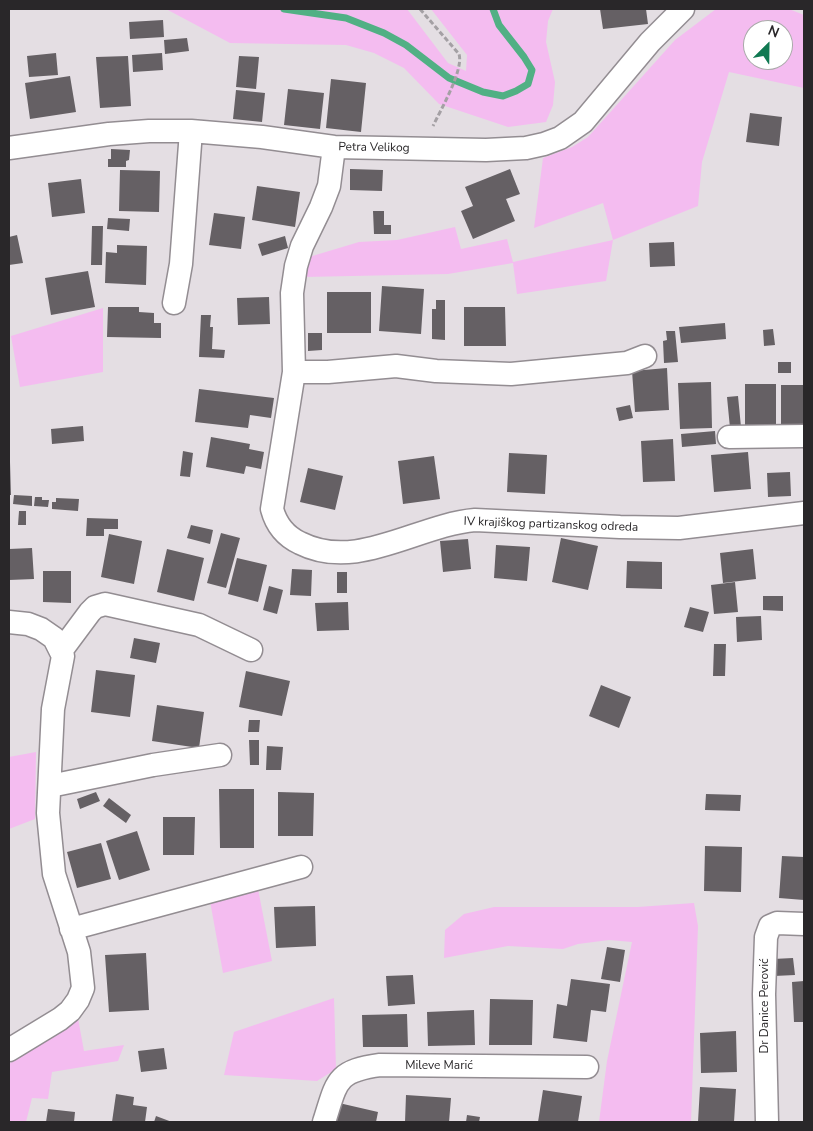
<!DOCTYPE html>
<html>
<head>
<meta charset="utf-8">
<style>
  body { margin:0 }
  #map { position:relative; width:813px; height:1131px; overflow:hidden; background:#e4dee3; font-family:"Nunito Sans",sans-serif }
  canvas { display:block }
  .frame { position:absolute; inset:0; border:10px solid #292729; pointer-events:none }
  .north { position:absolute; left:743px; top:20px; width:50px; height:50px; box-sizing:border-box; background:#fff; border:1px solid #a9a9a9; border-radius:50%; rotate:23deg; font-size:14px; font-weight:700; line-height:20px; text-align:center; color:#292729 }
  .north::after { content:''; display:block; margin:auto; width:18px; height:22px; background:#107952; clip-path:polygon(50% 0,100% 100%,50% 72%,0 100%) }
</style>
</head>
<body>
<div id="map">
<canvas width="813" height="1131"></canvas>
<div class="frame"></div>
<div class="north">N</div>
</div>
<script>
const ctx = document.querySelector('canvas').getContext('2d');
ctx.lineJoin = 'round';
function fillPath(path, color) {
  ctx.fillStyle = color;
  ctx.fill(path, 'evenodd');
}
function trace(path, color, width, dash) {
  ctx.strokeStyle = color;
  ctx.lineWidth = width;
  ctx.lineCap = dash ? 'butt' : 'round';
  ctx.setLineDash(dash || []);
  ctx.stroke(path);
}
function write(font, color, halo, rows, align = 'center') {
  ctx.font = font + ' "Nunito Sans",sans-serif';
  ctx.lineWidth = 5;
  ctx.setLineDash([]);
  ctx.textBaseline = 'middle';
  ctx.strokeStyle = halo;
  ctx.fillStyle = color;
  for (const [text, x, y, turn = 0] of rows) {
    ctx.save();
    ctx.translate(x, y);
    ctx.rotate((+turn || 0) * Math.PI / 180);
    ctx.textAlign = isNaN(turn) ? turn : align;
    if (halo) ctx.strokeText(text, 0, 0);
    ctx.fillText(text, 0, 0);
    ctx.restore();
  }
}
fillPath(new Path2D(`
  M166 9H407L448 63 466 71 467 55 431 9H553L548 21 546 42 555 82 553 105 546 122 508 127 439 104 404 68 374 53 346 45 230 43Z
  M716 9H789L804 15V88L729 72 702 162 698 206 613 240 606 281 517 294 513 263 448 274 304 277 309 257 359 242 397 240 455 227 461 249 507 239 513 262 613 240 603 203 534 228 543 158 572 147 588 137 675 40ZM753 30H783V60H753Z
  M103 308V372L20 387 11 336Z
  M36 752 35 819 9 829V757Z
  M258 889 272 961 223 973 210 901Z
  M694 903 698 926 691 1122H599L607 1061 632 942 609 940 578 944 563 949 508 946 444 958 445 930 464 914 494 907H638Z
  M334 998 336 1069 317 1081 224 1075 234 1032Z
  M77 1013 84 1051 124 1045 118 1061 52 1072 48 1099 32 1098 26 1122H9V1064Z`), '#f4bcf0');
trace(new Path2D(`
  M284 9 346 18 384 33 406 45 449 78 483 92 503 96 516 91 528 84 532 70 524 57 499 25 493 9`), '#51b084', 7);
fillPath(new Path2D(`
  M600 9H646L648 24 603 29Z
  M163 20 164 37 130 39 129 22Z
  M187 38 189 51 165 54 164 40Z
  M56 53 58 75 29 77 27 56Z
  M162 53 163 70 133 72 132 55Z
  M128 56 131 106 100 108 96 57Z
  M239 56 259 57 256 89 236 87Z
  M70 76 76 112 30 119 25 83Z
  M331 79 366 83 361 132 326 128Z
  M288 89 324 93 320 129 284 125Z
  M236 90 265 93 262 122 233 119Z
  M750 113 782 117 779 146 746 142Z
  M111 149 130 150 129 160 126 161V167H108V159H111Z
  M350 169 383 170 382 191 350 190Z
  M510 169 520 194 506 199 515 221 473 239 461 211 473 206 465 187Z
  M120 170 160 171 159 212 119 211Z
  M81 179 85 213 52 217 48 183Z
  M257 186 300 192 295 227 252 220Z
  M373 211H384V225H391V234H374Z
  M214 213 245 217 241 249 209 245Z
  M108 218 130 219 129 231 107 229Z
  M92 226H103L102 265H91Z
  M17 235 23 263 9 265V237Z
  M285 236 288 248 262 256 258 244Z
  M674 242 675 266 650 267 649 243Z
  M117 245 147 246 146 285 105 283 106 252 117 253Z
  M88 271 95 307 51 315 45 278Z
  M382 286 424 289 421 334 379 331Z
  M327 292H371V333H327Z
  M269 297 270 324 238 325 237 298Z
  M436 300H445V340L432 339V309H436Z
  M108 307H139V312L154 313V323H161V338L107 337Z
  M464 307H505L506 346H464Z
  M201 315H211L210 327H213L212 349 225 350 224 358 199 357Z
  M725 323 726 339 681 343 679 327Z
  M773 329 775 345 764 346 763 330Z
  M666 331H675L678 362 664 363 663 341 667 340Z
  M308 333H322V350L308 351Z
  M778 362H791V373H778Z
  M667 368 669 410 635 412 632 371Z
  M711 382 712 428 680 429 678 383Z
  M745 384H776V426H745Z
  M781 385H804V428L781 427Z
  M199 389 274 398 271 418 250 415 248 428 195 422Z
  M738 396 741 427 730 428 727 397Z
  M630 405 633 418 619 421 616 408Z
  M83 426 84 441 52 444 51 429Z
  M715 431 716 444 682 447 681 434Z
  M211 437 250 444 249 449 264 452 261 469 246 466 244 474 206 467Z
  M673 439 675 481 643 482 641 441Z
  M183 451 193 453 190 477 180 476Z
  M748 452 751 489 714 492 711 455Z
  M509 453 547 455 545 494 507 492Z
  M434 456 440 499 403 504 398 461Z
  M9 462H10L11 495H9Z
  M308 468 343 476 335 510 300 502Z
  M790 472 791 496 768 497 767 473Z
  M14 495 32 496V506L13 504Z
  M35 497H42V500H49L48 507 34 506Z
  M56 498 79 499 78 511 52 509V502H56Z
  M19 511H26V525H18Z
  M87 518 118 519V529H104V536H86Z
  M191 525 213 530 210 544 187 538Z
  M221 533 240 538 226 588 207 583Z
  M109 534 142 541 134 584 101 577Z
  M561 538 598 546 588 590 552 582Z
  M468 539 471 569 443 572 440 541Z
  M496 545 530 547 527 581 494 578Z
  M32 548 34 579 9 580V549Z
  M167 549 204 558 194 601 157 592Z
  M753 549 756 579 723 583 720 553Z
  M237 558 267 565 258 602 228 594Z
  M627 561 662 562V589L626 588Z
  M292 569 312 570 311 596 290 595Z
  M43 571H71V603L43 602Z
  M337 572H347V593H337Z
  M735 582 738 612 714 614 711 585Z
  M269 586 283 590 277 614 263 610Z
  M763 596H783V611L763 610Z
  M348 602 349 630 317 631 315 603Z
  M690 607 709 612 703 632 684 627Z
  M761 616 762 640 737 642 736 617Z
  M134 638 160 643 156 663 130 658Z
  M714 644H726L725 676H713Z
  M96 670 135 675 130 717 91 712Z
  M246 671 290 681 282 716 239 707Z
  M601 685 631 697 619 728 589 716Z
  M157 705 204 712 199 748 152 741Z
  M249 720H260L259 732H248Z
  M249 740H259V765H250Z
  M267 746 283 747 281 770H266Z
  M219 789H254V848H220Z
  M96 792 100 801 80 809 77 799Z
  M278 792 314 793 313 836H278Z
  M706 794 741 795 740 811 705 810Z
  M109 798 131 815 126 823 103 806Z
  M163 817H195L194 855H163Z
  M137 831 150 870 119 880 106 841Z
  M101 843 111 879 77 888 67 852Z
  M705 846 742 847 741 892 704 891Z
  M782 856 804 857V900L779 898Z
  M315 906 316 946 276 948 274 907Z
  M607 947 625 950 620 982 601 979Z
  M146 953 149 1010 109 1012 105 955Z
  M793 958 795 975 774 976 773 959Z
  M413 975 415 1004 388 1006 386 976Z
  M571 979 610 984 606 1012 591 1010 587 1042 553 1038 557 1004 567 1006Z
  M804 981V1022H794L792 982Z
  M490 999 533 1000 532 1045H489Z
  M474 1010 475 1045 428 1046 427 1012Z
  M407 1014 408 1047H363L362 1015Z
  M736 1031 737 1072 701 1073 700 1033Z
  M164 1048 167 1069 141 1072 138 1051Z
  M700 1087 736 1089 734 1122H698Z
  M543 1090 582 1096 578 1122H538Z
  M116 1094 134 1097 133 1105 147 1107 145 1122H112Z
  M406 1095 451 1098 449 1122H405Z
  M339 1103 378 1112 376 1122H335Z
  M48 1109 75 1112 74 1122H46Z
  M467 1115 480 1117 479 1122H466Z
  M156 1116 172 1122H154Z`), '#656064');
const minor = new Path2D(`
  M334 147 329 186 321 207 302 246 296 266 292 293 294 372 272 509C276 524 285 536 300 543 357 572 417 525 475 520L620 527 679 528 804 513
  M9 148 109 134 149 131H191L262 137 334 147 486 150 526 148 544 144 560 138 583 122 650 42 683 9
  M174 303 181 264 191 131
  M294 372H328L396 366 436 371 511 374 627 363 645 356
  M729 437 804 436
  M9 622 28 624 41 629 54 638 63 656 53 709 48 813 54 874 79 952 83 988 78 1000 70 1011 60 1019 9 1050
  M61 651 90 612 95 607 105 604 199 625 251 650
  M50 786 153 765 220 755
  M71 929 301 867
  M324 1122C337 1082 335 1071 380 1065L587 1067
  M767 1122 764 994 766 937 770 926 777 923 804 924`);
trace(minor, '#938d92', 25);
trace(new Path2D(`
  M420 9 459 54C464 70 440 111 433 126`), '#a4a0a4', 3, [5, 2.5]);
trace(minor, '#fff', 22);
write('12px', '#292729', '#fff', [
  ["Petra Velikog",374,148,1],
  ["IV krajiškog partizanskog odreda",551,525,2],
  ["Dr Danice Perović",765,1006,-90],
  ["Mileve Marić",439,1066]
]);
</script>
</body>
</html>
